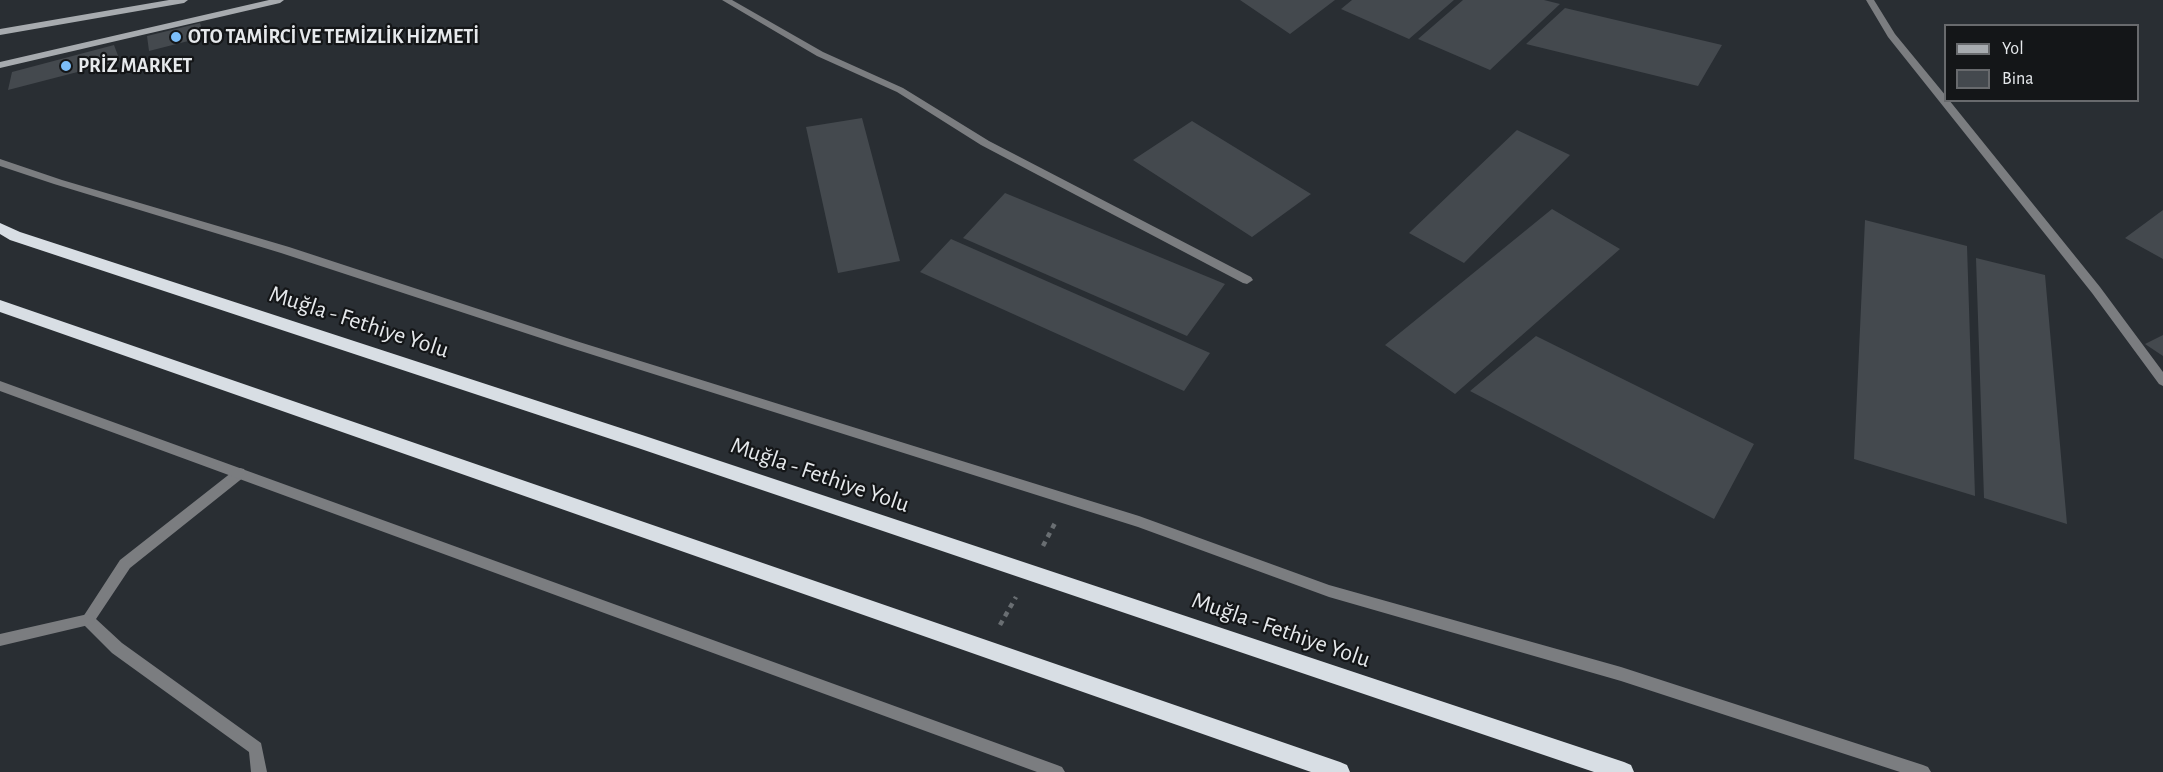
<!DOCTYPE html>
<html>
<head>
<meta charset="utf-8">
<style>
  body { margin:0 }
  #map { position:relative; width:2163px; height:772px; overflow:hidden; background:#292e33; font-family:"Alegreya Sans",sans-serif }
  canvas { display:block }
  .legend { position:absolute; left:1944px; top:24px; width:195px; height:78px; box-sizing:border-box; background:#141618; border:2px solid #686a6d; margin:0; padding:8px 10px; list-style:none; font-size:18px; color:#e6e9ec }
  .legend li { display:flex; align-items:center; gap:12px; height:30px }
  .legend b { width:30px; border:2px solid #686a6d }
</style>
</head>
<body>
<div id="map">
<canvas width="2163" height="772"></canvas>
<ul class="legend">
<li><b style="height:8px;background:#a7abaf"></b>Yol</li>
<li><b style="height:16px;background:#44494e"></b>Bina</li>
</ul>
</div>
<script>
const ctx = document.querySelector('canvas').getContext('2d');
ctx.lineJoin = 'round';
function fillPath(path, color) {
  ctx.fillStyle = color;
  ctx.fill(path, 'evenodd');
}
function trace(path, color, width, dash) {
  ctx.strokeStyle = color;
  ctx.lineWidth = width;
  ctx.lineCap = dash ? 'butt' : 'round';
  ctx.setLineDash(dash || []);
  ctx.stroke(path);
}
function write(font, color, halo, rows, align = 'center') {
  ctx.font = font + ' "Alegreya Sans",sans-serif';
  ctx.lineWidth = 4.5;
  ctx.setLineDash([]);
  ctx.textBaseline = 'middle';
  ctx.strokeStyle = halo;
  ctx.fillStyle = color;
  for (const [text, x, y, turn = 0] of rows) {
    ctx.save();
    ctx.translate(x, y);
    ctx.rotate((+turn || 0) * Math.PI / 180);
    ctx.textAlign = isNaN(turn) ? turn : align;
    if (halo) ctx.strokeText(text, 0, 0);
    ctx.fillText(text, 0, 0);
    ctx.restore();
  }
}
fillPath(new Path2D(`
  M1240 0H1335L1290 34Z
  M1352 0H1454L1409 39 1341 9Z
  M1463 0H1544L1560 4 1490 70 1418 39Z
  M1565 8 1722 45 1698 86 1526 44Z
  M200 23 204 37 149 51 147 36Z
  M114 45 120 61 8 90 12 72Z
  M862 118 900 261 838 273 806 127Z
  M1192 121 1311 194 1252 237 1133 160Z
  M1517 130 1570 155 1464 263 1409 233Z
  M1005 193 1225 284 1187 336 963 238Z
  M1552 209 1620 249 1455 394 1385 345Z
  M2163 210V259L2125 238Z
  M1865 220 1967 246 1975 496 1854 459Z
  M951 239 1210 353 1184 391 920 272Z
  M1976 258 2045 275 2067 524 1984 498Z
  M2163 335V356L2145 344Z
  M1536 336 1754 444 1714 519 1470 391Z`), '#44494e');
trace(new Path2D(`
  M1043 546 1055 523
  M1000 625 1016 597`), '#696e72', 4.5, [5, 5]);
fillPath(new Path2D(`
  M240 468 244 469 246 473 244 477 130 568 96 619 122 643 261 743 267 772H251L249 752 112 653 83 624 81 620 120 560 236 469Z`), '#7b7d80');
fillPath(new Path2D(`
  M722 0H732L823 52 903 88 989 141 1251 277 1253 280 1247 284 1243 283 981 145 897 92 817 56Z
  M1866 0H1874L1895 34 1946 96V100H1949L2100 287 2163 372V386L2159 384 2092 293 1888 37Z
  M0 159 62 180 289 247 576 341 1139 516 1329 585 1621 667 1923 765 1928 767 1931 772H1900L1621 681 1329 597 1138 527 568 347 281 253 54 184 0 166Z
  M0 381 1057 765 1062 767 1065 772H1037L0 391Z
  M88 614 93 616 95 620 93 624 0 646V634Z`), '#7b7d80');
fillPath(new Path2D(`
  M169 0H188L184 3 0 35V29Z
  M269 0H284L280 3 0 68V62Z`), '#a7abaf');
fillPath(new Path2D(`
  M0 223 20 232 642 435 1624 762 1631 765 1634 772H1594L638 448 10 240 0 234Z
  M0 300 1340 762 1347 765 1350 772H1311L0 312Z`), '#d8dee4');
for (const [x, y, r, color] of [
  [176,37,6,"#7cbef9"],
  [66,66,6,"#7cbef9"]
]) {
  const dot = new Path2D();
  dot.arc(x, y, r, 0, 2 * Math.PI);
  ctx.fillStyle = color;
  ctx.fill(dot);
  trace(dot, '#141618', 2);
}
write('bold 20px', '#e6e9ec', '#141618', [
  ["OTO TAMİRCİ VE TEMİZLİK HİZMETİ",188,37],
  ["PRİZ MARKET",78,66]
], 'left');
write('24px', '#e6e9ec', '#141618', [
  ["Muğla - Fethiye Yolu",359,322,18],
  ["Muğla - Fethiye Yolu",820,475,19],
  ["Muğla - Fethiye Yolu",1281,630,19]
]);
</script>
</body>
</html>
